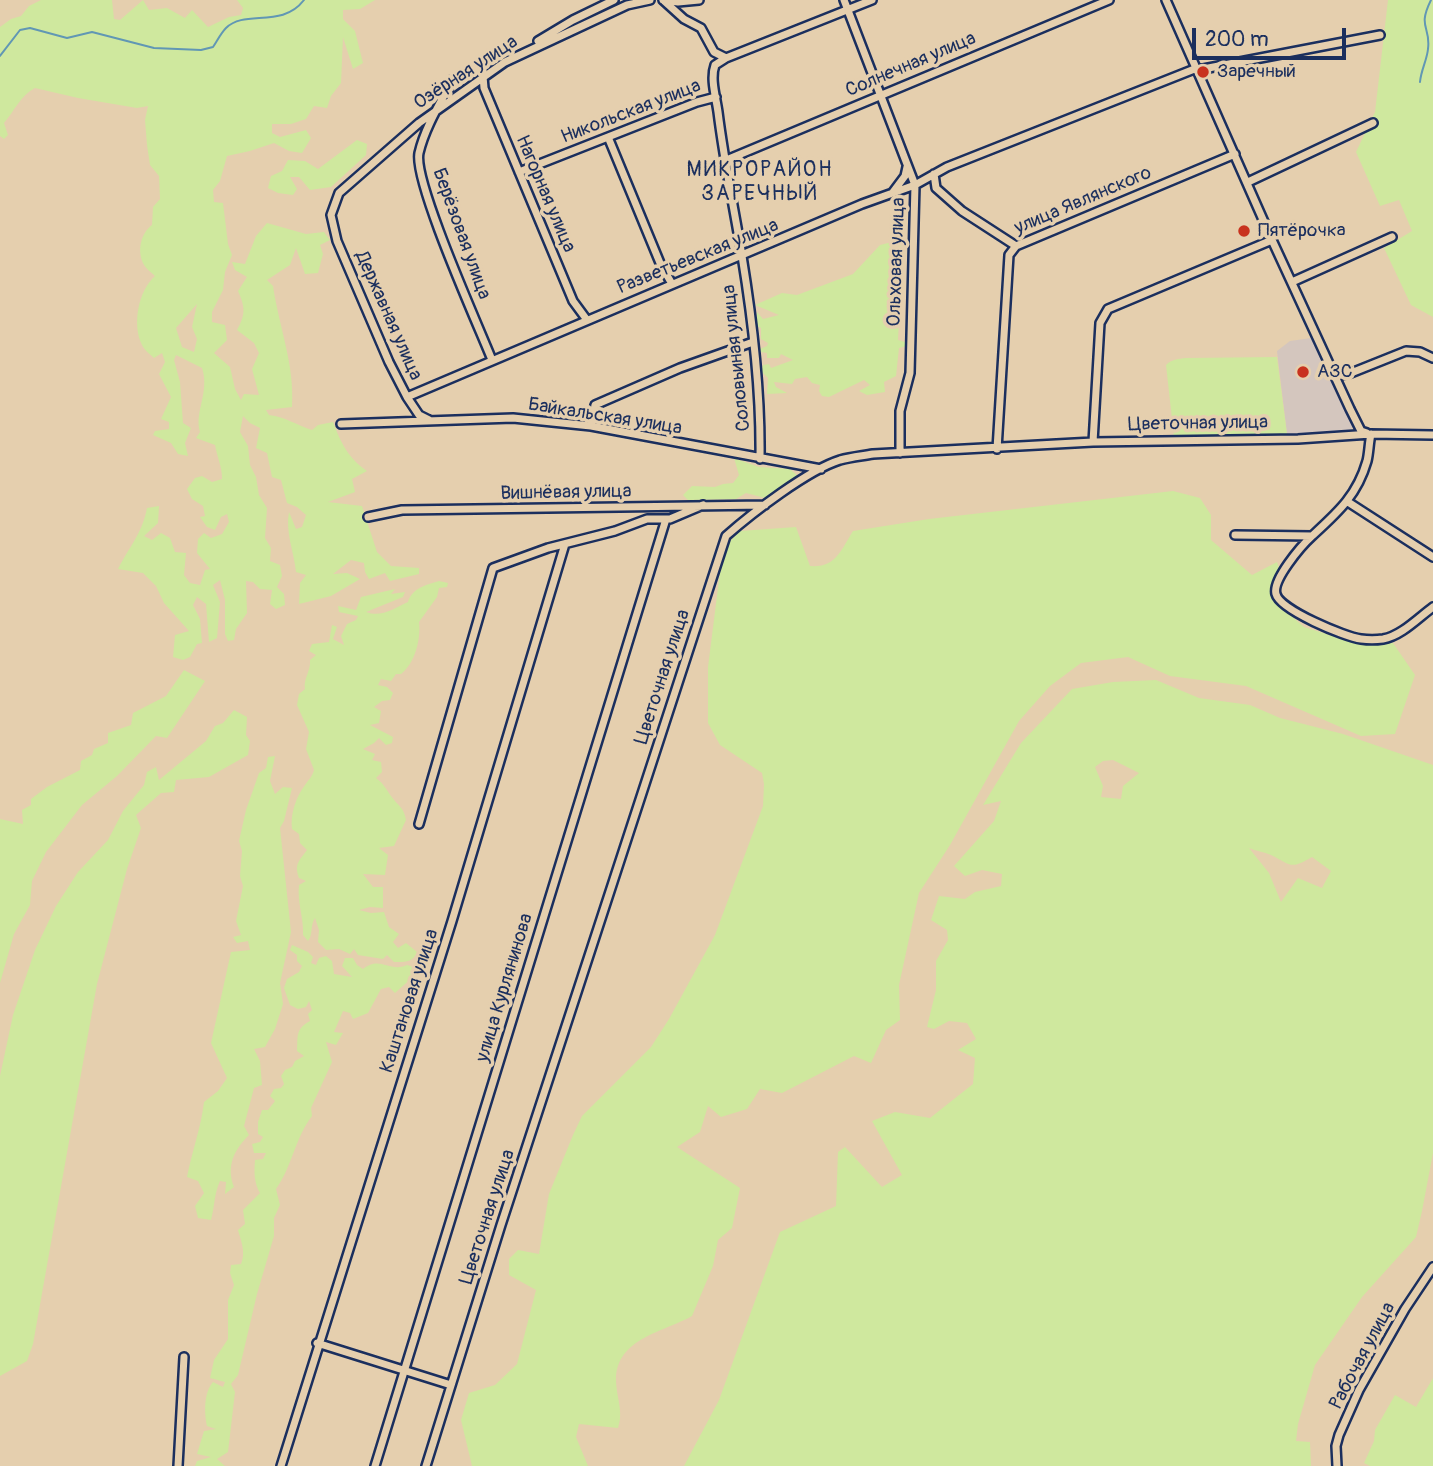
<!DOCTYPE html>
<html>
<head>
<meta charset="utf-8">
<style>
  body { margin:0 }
  #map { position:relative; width:1433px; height:1466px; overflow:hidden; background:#e5cfae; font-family:Pangolin,sans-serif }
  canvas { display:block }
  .scale { position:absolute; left:1192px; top:28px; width:154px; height:32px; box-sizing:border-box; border:4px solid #1b2f5e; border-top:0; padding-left:9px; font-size:21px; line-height:24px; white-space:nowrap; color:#1b2f5e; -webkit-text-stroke:5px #e5cfae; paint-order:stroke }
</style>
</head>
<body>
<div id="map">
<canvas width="1433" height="1466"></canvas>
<div class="scale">200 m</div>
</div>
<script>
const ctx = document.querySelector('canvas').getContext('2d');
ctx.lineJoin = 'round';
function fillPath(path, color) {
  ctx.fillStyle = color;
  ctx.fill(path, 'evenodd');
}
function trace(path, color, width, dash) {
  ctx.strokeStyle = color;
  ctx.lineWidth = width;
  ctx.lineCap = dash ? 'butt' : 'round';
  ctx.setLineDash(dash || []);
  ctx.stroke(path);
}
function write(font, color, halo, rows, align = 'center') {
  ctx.font = font + ' Pangolin,sans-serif';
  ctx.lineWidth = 7;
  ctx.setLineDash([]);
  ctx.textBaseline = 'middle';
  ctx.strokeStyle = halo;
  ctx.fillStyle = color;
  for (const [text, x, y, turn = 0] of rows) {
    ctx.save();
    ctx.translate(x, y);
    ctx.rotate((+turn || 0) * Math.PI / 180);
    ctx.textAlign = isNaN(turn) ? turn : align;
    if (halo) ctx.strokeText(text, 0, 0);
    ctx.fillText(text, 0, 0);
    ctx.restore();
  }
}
fillPath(new Path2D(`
  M1311 338 1353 426 1350 432 1287 434 1277 351 1290 341Z`), '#d4c6be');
fillPath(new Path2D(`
  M41 0H112L114 19 120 20 143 0 149 10 167 8 185 18 192 10 208 27 229 17 241 15 243 8 237 0H375L360 9 343 10V19L355 31 363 63 353 69 343 37 341 83 331 96 327 108 314 106 306 119 291 124H272V133L280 137 306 130 311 138 302 153 289 151 274 143 250 151 227 156 220 181 213 190 214 202 223 203 228 244 232 255 225 272 223 290 212 312V322L225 325 227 340 214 353 230 367 235 389 241 400 244 394 259 395 252 369 259 353 254 343 237 330C246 314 245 307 238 291L247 277 235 270 232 262 245 264 256 236 267 223 306 234 324 232 330 240 320 245 323 254 318 273 305 274 296 248 290 265 267 280 273 286C279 327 295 365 292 407L266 410 269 415C286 417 296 425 312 430L318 425 333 422C341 443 348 458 367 471L352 479 355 492 328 502 362 506 377 552 391 566 419 568V574L390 581 385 573 369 579 365 572 364 563 351 560 333 574 347 573 360 579 331 596 299 604 300 583 306 575 296 572C294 552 285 531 289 512L296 529 302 527 306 515 297 507 287 503 281 480 272 477 267 453 256 448 260 428 250 423 243 416 240 432 248 446 250 465 256 477 259 495 267 508 265 538 271 548 270 561 280 565 282 576 277 587 284 594 285 605 276 609 270 604 272 590 260 589 253 582 246 581 247 613 236 629 234 640 228 641 225 634V600L220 580 213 585 220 602 217 638 209 642 206 604 197 597 193 605 200 619 202 643 197 644 190 657 183 660 173 657 175 635 189 631 164 603 156 586 143 573 118 569C129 547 142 534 147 508L159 506 158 523 144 536 152 540 161 533 170 538 175 552 186 553 184 575 190 583 200 585 205 570 210 569 197 553 198 539 204 533 211 538 222 534 229 522 227 514 221 517 215 530 207 527 200 517 205 516 203 506 192 499 187 489 195 478 202 476 212 482 222 479C222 466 217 457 215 445L196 438 200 432C194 412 210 392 202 368L176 355 174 360 180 382 183 423 191 428 185 443 188 456 178 454 171 443 153 435 155 431 169 429V422L161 419 171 397 159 374 165 362 162 353 154 358C150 354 144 350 142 345 132 325 138 291 155 276 151 272 145 268 143 263 137 250 141 233 152 225L153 207 160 199 159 176 150 165 147 145 145 120 148 106 137 108 78 98 35 88C20 96 15 110 4 123L8 135 4 139 0 136V27L11 19 21 16 29 6ZM197 304 192 327 197 339 194 352 182 347 176 328Z
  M1388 0H1433V317L1411 305 1384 248 1412 231 1399 200 1380 206 1356 152 1375 112Z
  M357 140 367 144 366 155 331 187 310 190 299 177H290L297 189 293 195 278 193 268 188 271 176 282 171 288 160 305 161 318 169Z
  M888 243 903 244 898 340 905 342 907 346 899 348 896 376 884 382 885 392 867 395 859 391 870 385 864 380 829 397 822 396 819 391 820 385 812 383 807 377 795 379 792 384 774 382 776 387 787 393 767 394 768 378 761 371 763 365 769 364 771 368 793 360 781 354 779 358H767V353L761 352 760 349 767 346 768 343 761 339V328L755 325 753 319 757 321V312L763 319 779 315 755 305 782 293 797 295 853 274 880 245Z
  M1277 357 1287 434 1174 437 1166 365C1172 359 1178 359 1186 358Z
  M734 458 759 467 790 469 800 478 765 498 746 493 736 499 688 500 683 495 692 486 715 487 723 484 733 483 739 475Z
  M1173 491 1200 498 1211 515V540L1252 575 1277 562 1280 570 1272 584 1271 598 1304 627 1359 644 1393 643 1415 675 1395 734 1361 736 1246 686 1170 676 1128 657 1081 663 1050 686 1019 721 950 845 919 893 899 985 900 1020 886 1030 871 1063 854 1056 782 1093 760 1089 747 1109 721 1117 708 1106 700 1132 677 1147 740 1188 732 1228 718 1240 713 1266 692 1316C664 1332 617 1338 616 1379 616 1397 624 1411 618 1428L579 1424 576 1437 588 1466H472L461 1420 469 1393 495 1385 517 1364 536 1290 509 1275V1259L518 1250 539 1254 549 1194 573 1135 582 1116 651 1047 669 1019 715 935 763 806 764 784 762 773 720 745 708 723V667L721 564 730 541 740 531 796 527 810 566C836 568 841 550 853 531L929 519Z
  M439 581 448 583 447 587 439 588 437 597 419 622C421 639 415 663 401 674H396L391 681 381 679 378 685 387 687 393 693 390 700 382 701 374 707 381 711 379 723 370 725 393 737 392 743 386 745 379 738 374 743 363 749 375 754 372 760 381 762 382 772 376 778C384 784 386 789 391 796 398 806 404 807 406 820L394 846 379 848 388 855 385 875 363 874 373 887H383V908L370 907 359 910 371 913 384 912 389 927 399 934 393 942 398 948 406 943 417 952C413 963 404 962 394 962L387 955 383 959 358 955 354 949 350 954 339 949 326 950 318 942 319 930 315 918C310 925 313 935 308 941L303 935C304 918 297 903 299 885L306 881 299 878C294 864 299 861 307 850L300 843 299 834 292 829C290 814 296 797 305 785 309 779 312 777 314 770L306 749 309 732 297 705 299 694 305 689C303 679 311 671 310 660L316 655 309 651 312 644 329 642 332 625 337 627 333 639 344 645 341 636 347 624 356 620 358 616 339 612 338 606 356 610 361 597 395 589 391 594 405 592 403 597 366 612C381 618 395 608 408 602 412 588 426 585 439 581Z
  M184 670 205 681 167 738 156 736 117 776 82 805 46 852 32 881 30 905 14 934 0 983V819L23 824 22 810 31 805V799L47 787 80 770 81 761 92 755 94 749 108 743V733L131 725 133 713 166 696Z
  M1156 680 1199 698 1250 705 1280 718 1343 734 1433 765V1153L1422 1211 1416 1237 1362 1297 1315 1365 1298 1424 1296 1441 1310 1442 1311 1466H684L719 1400 780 1232 836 1206 838 1152 845 1147 882 1187 902 1175 872 1121 895 1112 930 1118 973 1084 975 1058 958 1050 976 1039 967 1023 949 1021 934 1029 927 1027 936 990V961L948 940 947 930 931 920 939 896 965 899 975 892 1001 886 1002 874 982 870 965 876 954 866 994 821 1001 801 983 805 1021 743 1072 689 1113 682ZM1113 760 1139 773 1123 786 1121 799 1101 797 1103 786 1095 767 1103 761ZM1249 848C1256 851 1264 852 1271 855 1291 865 1290 870 1312 857L1331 871 1322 888 1298 878 1281 902 1269 873Z
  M234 710 247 717 246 735 250 741 248 755 209 777 176 780 174 792 161 793 136 815 141 828 127 869 97 984 33 1344 27 1361 0 1376V1076L13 1015 35 950 56 906 78 872 108 840 123 811 144 785 147 772 156 767 159 780 206 741 215 726 223 723Z
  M275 756 270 781 275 794 283 787 292 788 284 821 280 828 291 932 280 983 283 1004 275 1029 265 1047 254 1049 260 1061 262 1085 254 1088 244 1126 249 1135C234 1150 226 1166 234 1187L225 1194 226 1182 220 1181C214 1194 215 1205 211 1220L198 1218 195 1206 204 1193 198 1181 187 1177C192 1151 201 1128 204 1102L218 1091 227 1078 211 1043 231 952 250 950 248 941 237 943 233 937 241 935 236 921 243 886 240 876 242 851 239 841 246 810 259 773 266 768 268 757Z
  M292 945 308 952 313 957 311 963 316 965 319 958 326 956 332 961 334 974 352 977 342 966 345 958H353L357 965 363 969C380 955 389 973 407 965L414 967V976L395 993 389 987 381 989 368 1013 353 1019 350 1013 343 1011 334 1032 343 1033 336 1045 326 1042 332 1062 311 1108 312 1116C295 1138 292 1167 276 1189L280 1205 274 1218V1236L257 1294 238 1375 231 1384 235 1392 228 1452 217 1459 225 1466H195L197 1461 211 1457 197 1454 204 1431 216 1429 207 1426C204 1412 204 1392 213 1382L223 1387 225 1382 210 1378 214 1360 228 1339V1300L234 1285 230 1273 231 1265 241 1264C246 1252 241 1241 238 1230L245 1224 243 1210 260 1193C254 1183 254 1172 255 1160L263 1159 266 1153H254L252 1144 260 1142 263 1137 258 1134V1122L262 1110H268L275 1101 270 1096 274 1089 281 1088 284 1084 281 1076 285 1070 292 1067 295 1061 304 1056 297 1051C298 1037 295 1029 310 1021L308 1014 312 1010 309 1001 306 1007 298 1009 290 1005 284 988 287 979 299 972 302 966 297 961V955L290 950Z
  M1433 1378V1466H1370L1364 1463 1374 1441 1375 1430 1395 1395 1416 1407Z`), '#cfe89e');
trace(new Path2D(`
  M0 56 20 30 30 28 67 38 92 32 154 48 201 50 213 47C217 41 221 33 226 28 245 9 282 29 304 0
  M1420 82C1421 70 1427 60 1428 49 1431 26 1417 28 1431 0`), '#6197b4', 2);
const minor = new Path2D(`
  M663 0 684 19 701 28 714 52 726 58 715 65C710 79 716 97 718 112 724 161 734 208 742 256 753 323 761 391 760 459
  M663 0 678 2 699 0
  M844 0 915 185 910 373 900 411V453
  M1166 0 1272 240 1350 409 1361 431 1367 433
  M538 41 573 20 614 0
  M726 58 872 0
  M1198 70 1380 35
  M483 76 484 88 573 301 587 320
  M453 79C441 102 425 127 419 153 413 181 478 325 492 360
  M608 137 660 263 672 284
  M724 161 1109 0
  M519 172 697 102 716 97
  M934 174 936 188 962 211 1016 246
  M1248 182 1373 123
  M893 192 905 176 907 167
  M1292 282 1392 237
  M1335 376 1351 373 1406 351 1420 352 1433 358
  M407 397 862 204 915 185 947 167 1197 68
  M429 420 419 415 407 397 389 362 337 241 331 215 339 193 419 123 505 62 627 5 650 0
  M341 424 513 418 591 426 821 469
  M591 426 595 405 680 368 753 342
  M1093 442 1100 323 1108 309 1272 240
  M997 449 1009 255 1016 246 1235 154
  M1348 502 1433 557
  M368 517 402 510 765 505
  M1235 535 1312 536C1337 513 1357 496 1367 461 1369 453 1369 443 1371 434
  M1312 536C1301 546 1272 580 1276 594 1280 610 1345 637 1361 639 1368 640 1376 640 1383 639 1401 636 1418 618 1433 607
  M419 824 493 568 548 548 615 531 647 519H670L703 505
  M317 1343 451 1385
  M178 1466 184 1357
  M281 1466 452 921 565 544
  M375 1466 666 519
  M426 1466 501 1225 726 536C752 513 808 470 840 460 851 457 862 456 873 454L1093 442 1298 439 1371 434 1433 435
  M1337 1466 1336 1446 1339 1435 1359 1390 1405 1309 1433 1267`);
trace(minor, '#1b2f5e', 12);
trace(minor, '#e5cfae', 7);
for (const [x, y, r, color] of [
  [1203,72,7,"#c8321e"],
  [1244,231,7,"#c8321e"],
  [1303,372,7,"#c8321e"]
]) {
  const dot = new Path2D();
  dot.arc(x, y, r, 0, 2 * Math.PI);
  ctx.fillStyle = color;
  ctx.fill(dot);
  trace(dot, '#e5cfae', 2.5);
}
write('19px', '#1b2f5e', '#e5cfae', [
  ["Солнечная улица",911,65,-23],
  ["Озёрная улица",466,73,-33],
  ["Никольская улица",631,112,-21],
  ["Нагорная улица",545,194,67],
  ["улица Являнского",1083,201,-23],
  ["Берёзовая улица",461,234,70],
  ["Разветьевская улица",698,257,-22],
  ["Ольховая улица",897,262,-88],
  ["Державная улица",388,316,66],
  ["Соловьиная улица",737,358,-96],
  ["Байкальская улица",605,417,9],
  ["Цветочная улица",1198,424,-1],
  ["Вишнёвая улица",566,493,-1],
  ["Цветочная улица",663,677,-72],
  ["улица Курлянинова",505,988,-73],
  ["Каштановая улица",410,1001,-72],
  ["Цветочная улица",488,1217,-72],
  ["Рабочая улица",1363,1356,-62]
]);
write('19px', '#1b2f5e', '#e5cfae', [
  ["Заречный",1217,72],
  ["Пятёрочка",1258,231],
  ["АЗС",1317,372]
], 'left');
ctx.letterSpacing = '2px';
write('21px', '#1b2f5e', '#e5cfae', [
  ["МИКРОРАЙОН",760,171],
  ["ЗАРЕЧНЫЙ",760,195]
]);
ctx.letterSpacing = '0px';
</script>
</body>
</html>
